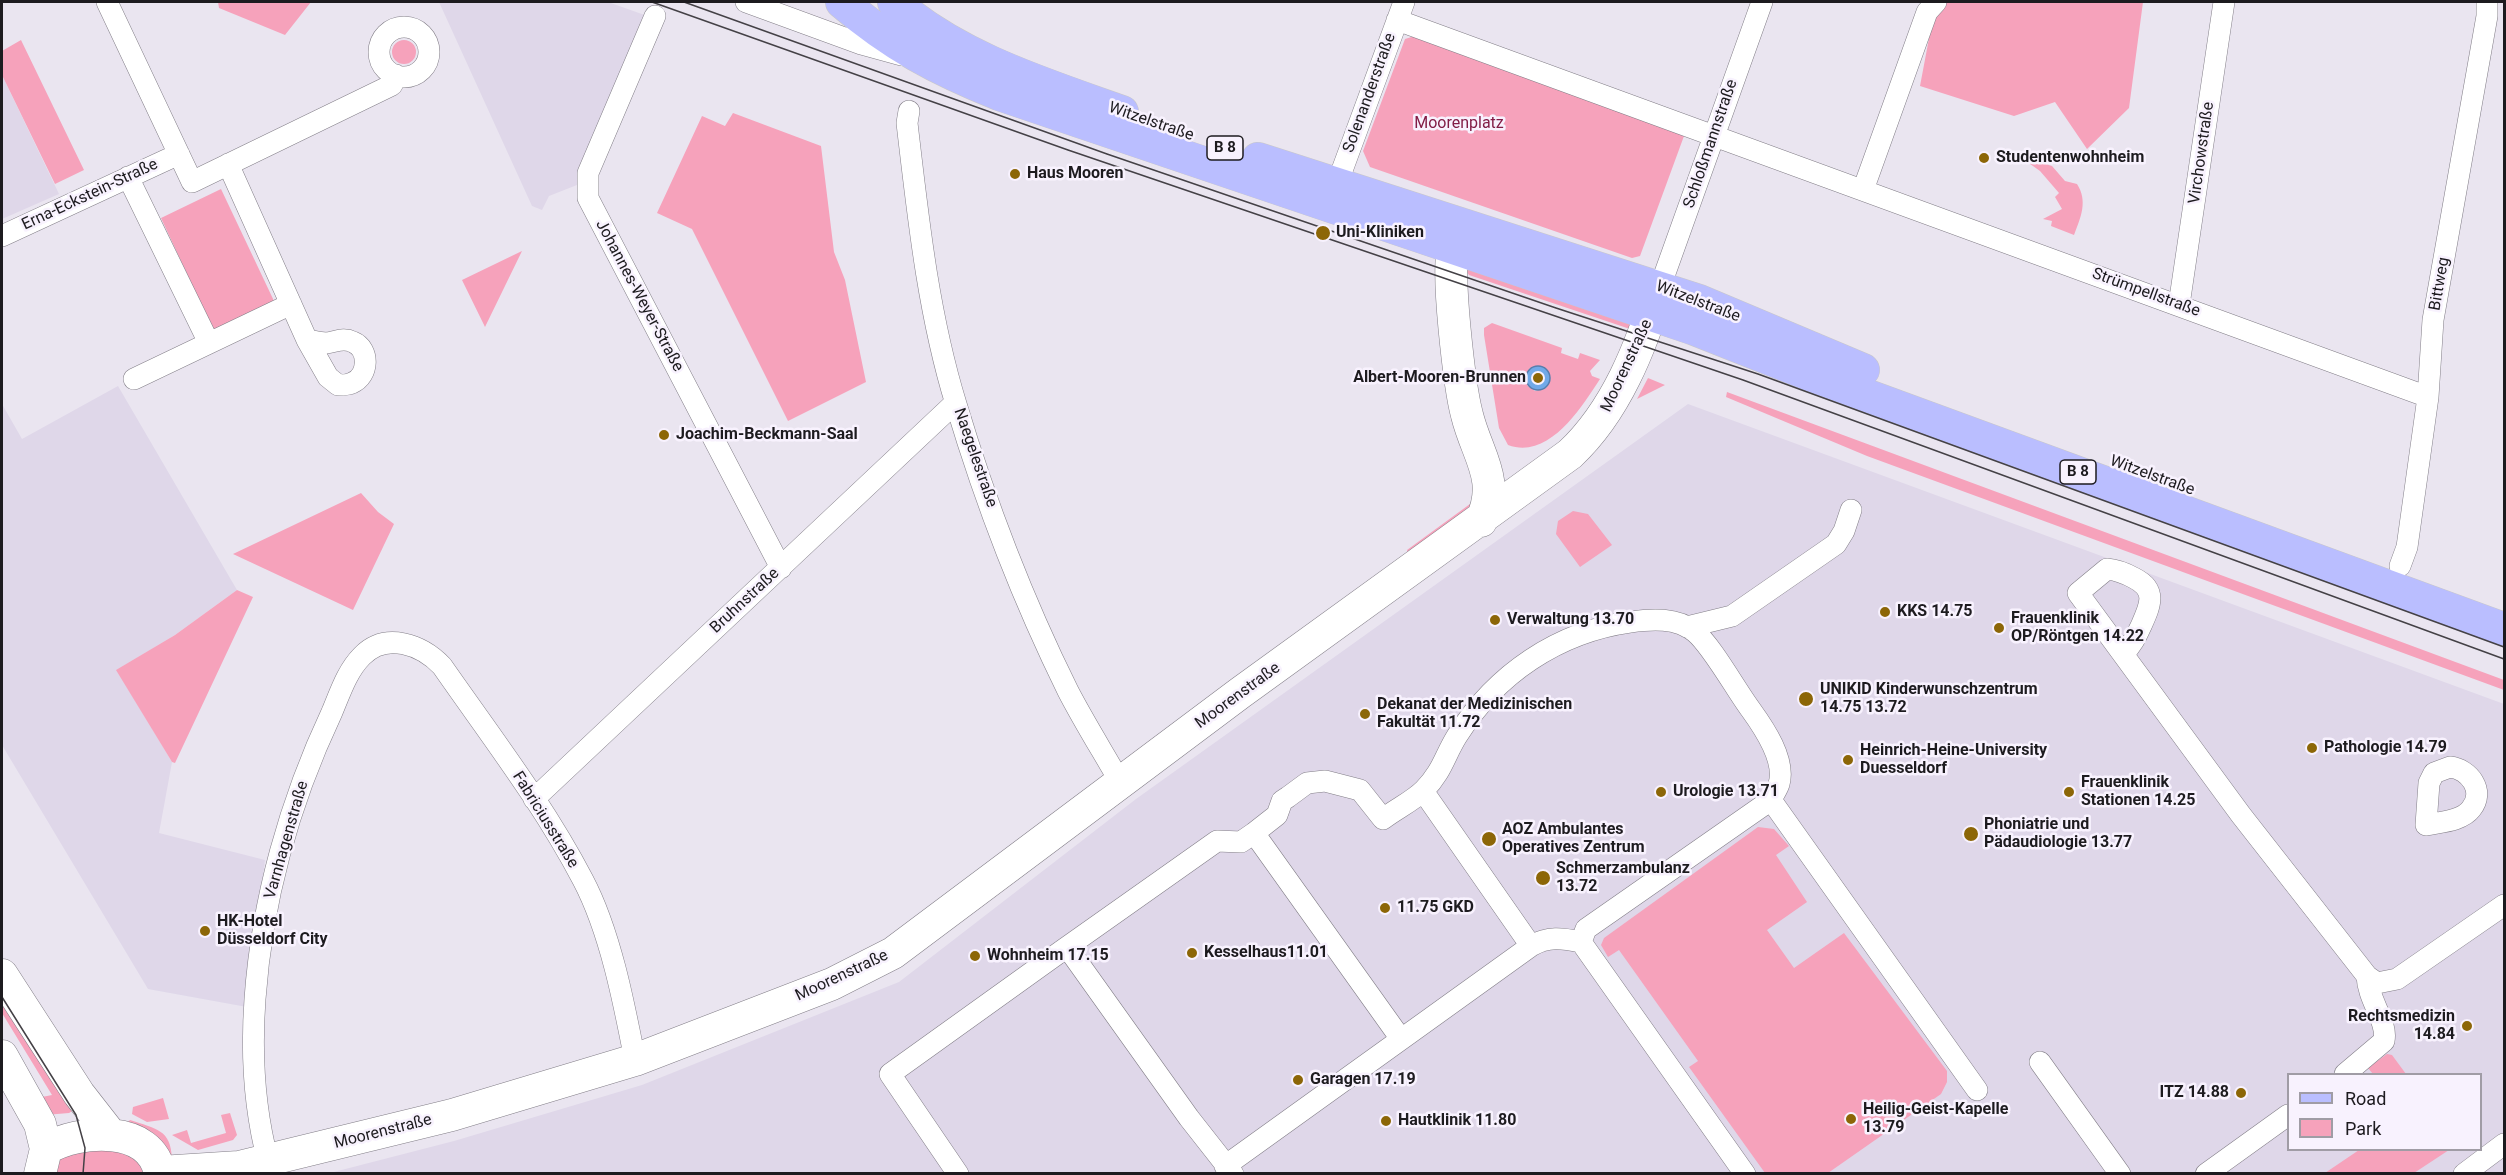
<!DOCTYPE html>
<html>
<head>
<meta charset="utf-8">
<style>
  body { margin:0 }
  #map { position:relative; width:2506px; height:1175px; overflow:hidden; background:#eae5f0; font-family:Roboto,sans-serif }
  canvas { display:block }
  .frame { position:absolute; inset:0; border:3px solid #1d1b1f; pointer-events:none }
  .legend { position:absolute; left:2287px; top:1073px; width:195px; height:78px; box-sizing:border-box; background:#f8f2fe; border:2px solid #a09ca5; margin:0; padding:8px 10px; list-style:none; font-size:18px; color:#1d1b1f }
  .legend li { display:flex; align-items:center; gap:12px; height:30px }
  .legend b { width:30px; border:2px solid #a09ca5 }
</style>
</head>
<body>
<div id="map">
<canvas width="2506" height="1175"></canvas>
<div class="frame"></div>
<ul class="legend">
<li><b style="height:8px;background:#babeff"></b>Road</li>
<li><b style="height:16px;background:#f6a2bb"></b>Park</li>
</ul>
</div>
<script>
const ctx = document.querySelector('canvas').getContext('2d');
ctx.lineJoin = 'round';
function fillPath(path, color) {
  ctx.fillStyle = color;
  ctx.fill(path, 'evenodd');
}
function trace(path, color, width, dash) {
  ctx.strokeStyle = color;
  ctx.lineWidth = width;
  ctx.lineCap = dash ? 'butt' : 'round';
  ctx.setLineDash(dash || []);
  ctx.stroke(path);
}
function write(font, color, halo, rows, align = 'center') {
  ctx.font = font + ' Roboto,sans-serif';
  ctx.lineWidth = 5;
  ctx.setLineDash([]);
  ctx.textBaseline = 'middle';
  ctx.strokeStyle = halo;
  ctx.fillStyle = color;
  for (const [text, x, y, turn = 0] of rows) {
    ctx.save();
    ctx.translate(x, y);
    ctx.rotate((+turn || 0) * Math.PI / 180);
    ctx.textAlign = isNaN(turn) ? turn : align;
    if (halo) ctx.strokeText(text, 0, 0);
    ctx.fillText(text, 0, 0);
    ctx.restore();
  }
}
fillPath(new Path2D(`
  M439 2H608L653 18 582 183 549 196 542 210 532 206Z
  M2 75 59 194 2 219Z
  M118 386 237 590 175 635 117 670 172 762 159 833 265 860 247 1007 148 989 2 745V404L22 439Z
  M1688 404 2504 704V1173L326 1174 454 1141 642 1085 899 982 1136 799ZM2288 1074H2480V1150H2288Z`), '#dfd7e9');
fillPath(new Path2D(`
  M218 2H311L285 35 219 8Z
  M1946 2H2143L2129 108 2087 149 2055 102 2014 116 1920 86 1933 17Z
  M1418 35 1684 136 1640 256 1632 258 1370 167 1363 151 1405 39Z
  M21 40 84 170 55 184 2 75V51Z
  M392 52a12 12 0 1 1 24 0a12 12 0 1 1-24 0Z
  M733 113 821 146 834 252 845 280 866 382 788 421 692 229 657 213 702 116 725 126Z
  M2019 156 2052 166 2065 181 2077 184C2088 201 2081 217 2074 235L2051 226 2052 221 2043 219 2062 209 2055 197 2059 193 2040 171Z
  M221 189 274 301 213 330 161 218Z
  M522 251 485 327 462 280Z
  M1470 262 1632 316 1630 329 1469 275 1467 272Z
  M1492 323 1562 348 1561 353 1578 359 1580 353 1600 360 1590 371 1592 376 1600 379C1581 408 1549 460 1508 445L1499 428 1484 335V328ZM1530 368 1550 382 1546 388 1535 391 1527 385 1526 374Z
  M1648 378 1665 385 1637 399Z
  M1727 392 2504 680V690L1867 456 1726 397Z
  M361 493 378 512 394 524 353 610 233 554Z
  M1470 504 1476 507 1408 554 1407 550Z
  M1573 511 1588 514 1612 545 1580 567 1556 534 1558 521Z
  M237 590 253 597 175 763 172 762 116 670 175 635Z
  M1758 827 1774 829 1789 846 1776 855 1807 902 1767 930 1794 968 1844 933 1947 1071V1082L1941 1094 1828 1173H1765L1689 1067 1698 1061 1619 950 1608 957 1601 945 1604 938Z
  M2 985 81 1106 69 1113 45 1115 37 1098 52 1095 2 1013Z
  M2387 1054 2392 1055 2406 1074H2373L2368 1068Z
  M163 1098 169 1119 147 1122 132 1114 133 1107Z
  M230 1113 237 1135 233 1140 198 1150 172 1135 187 1130 191 1143 226 1133 221 1115Z
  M130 1120C156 1129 171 1129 172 1159L131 1127 128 1122Z
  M120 1145 149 1173 49 1174 58 1153Z
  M2359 1150H2449L2414 1173H2325Z`), '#f6a2bb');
const water = new Path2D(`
  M1526 378a12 12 0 1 1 24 0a12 12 0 1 1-24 0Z`);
fillPath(water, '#71a9e8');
trace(water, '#587eac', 1.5);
const street = new Path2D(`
  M107 2 192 182 392 85 396 75
  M746 2 861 44 901 55
  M655 16 588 173V198L781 568
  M1397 20 2428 397
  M379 52a25 25 0 1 1 50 0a25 25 0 1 1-50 0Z
  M909 111 907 123C918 217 928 313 956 404 985 501 1023 600 1068 691 1084 722 1103 752 1120 782
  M228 164 307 340 328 377 338 385C342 385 348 385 352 383 369 376 370 349 353 342 343 337 336 342 326 343 320 343 313 341 307 340
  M128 177 209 343
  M1337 184 1404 2
  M1863 190 1927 12 1936 2
  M2 236 179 154
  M1660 287 1762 2
  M2179 305 2224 2
  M134 379 291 304
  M2400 566 2407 547 2428 397 2433 320 2487 16V2
  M1687 627 1732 616 1836 544 1844 531 1851 510
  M2123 654C2132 645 2136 637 2141 626 2150 606 2158 590 2134 578 2125 573 2118 570 2107 569L2078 593 2241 815 2367 976 2377 983 2397 979 2504 905
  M2450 767C2469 769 2486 791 2471 809 2462 821 2440 822 2426 825L2429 783 2434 773Z
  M1423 791 1531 946
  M534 799 955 403
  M1771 800 1977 1090
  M1254 833 1277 815 1282 801 1288 797 1307 783 1325 781 1360 790 1383 819C1396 809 1413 801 1424 790 1442 772 1445 755 1457 736 1496 674 1558 632 1630 622 1651 619 1677 617 1695 632 1712 646 1736 690 1751 710 1764 728 1786 760 1779 784 1777 790 1773 795 1771 800L1586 929 1581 942
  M1067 947 1217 841 1241 842 1254 833 1401 1039
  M2040 1062 2120 1174
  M2345 1074 2384 1041C2388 1021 2368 1001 2367 976
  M268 1161C254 1108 251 1054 255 999 262 900 290 801 332 712 340 693 347 671 362 656 386 631 422 645 442 666 490 735 544 805 583 880 610 931 624 1003 635 1060
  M1225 1166 1531 946C1548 936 1562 938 1581 942L1745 1174
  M958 1174 890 1074 1067 947 1189 1118 1233 1174
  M2206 1174 2288 1115
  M2464 1174 2504 1144`);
const secondary = new Path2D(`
  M1475 242 1463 239 1454 245C1445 266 1460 389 1467 415 1477 456 1501 479 1481 521
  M2 975 79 1094 111 1135
  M2 1056 40 1124 46 1149 40 1174
  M46 1149C79 1129 152 1124 160 1174
  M160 1172 239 1167 452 1115 635 1060 832 984 893 953 1240 693 1570 454C1616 411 1641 347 1659 288`);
const primary = new Path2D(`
  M842 2C892 45 937 69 999 94L1692 328 1808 374 2504 629
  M894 2C958 58 1043 84 1122 112
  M1258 159 1699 301 1863 370`);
trace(street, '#827e87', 22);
trace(secondary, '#827e87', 33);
trace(primary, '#c9c8c9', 34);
trace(street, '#fff', 21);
trace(secondary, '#fff', 32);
trace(primary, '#babeff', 33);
trace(new Path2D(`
  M652 2 1068 150 1743 380 2504 659
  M684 2 1107 154 1556 308 1758 374 2504 647
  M2 997 76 1115 85 1148 83 1174`), '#444146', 1.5);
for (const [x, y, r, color] of [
  [1984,158,6,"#8c6607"],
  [1015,174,6,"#8c6607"],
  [1323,233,8,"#8c6607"],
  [1538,378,6,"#8c6607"],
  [664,435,6,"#8c6607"],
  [1885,612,6,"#8c6607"],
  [1495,620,6,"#8c6607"],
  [1999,628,6,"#8c6607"],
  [1806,699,8,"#8c6607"],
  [1365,714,6,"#8c6607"],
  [2312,748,6,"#8c6607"],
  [1848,760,6,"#8c6607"],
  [1661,792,6,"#8c6607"],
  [2069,792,6,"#8c6607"],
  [1971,834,8,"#8c6607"],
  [1489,839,8,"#8c6607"],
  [1543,878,8,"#8c6607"],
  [1385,908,6,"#8c6607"],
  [205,931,6,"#8c6607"],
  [1192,953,6,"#8c6607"],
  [975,956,6,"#8c6607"],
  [2467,1026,6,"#8c6607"],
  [1298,1080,6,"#8c6607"],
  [2241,1093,6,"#8c6607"],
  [1851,1119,6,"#8c6607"],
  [1386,1121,6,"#8c6607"]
]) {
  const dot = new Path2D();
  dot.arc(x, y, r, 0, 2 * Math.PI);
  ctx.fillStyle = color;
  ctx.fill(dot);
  trace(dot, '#f8f2fe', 2);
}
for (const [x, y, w] of [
  [1225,148,36],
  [2078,472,36]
]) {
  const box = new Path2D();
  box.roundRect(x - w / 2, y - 12, w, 24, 4.5);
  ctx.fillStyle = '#f8f2fe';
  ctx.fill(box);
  trace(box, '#1d1b1f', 1.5);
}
write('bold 15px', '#1d1b1f', null, [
  ["B 8",1225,148],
  ["B 8",2078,472]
]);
write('16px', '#1d1b1f', '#f8f2fe', [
  ["Solenanderstraße",1370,93,-70],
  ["Witzelstraße",1151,122,19],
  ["Schloßmannstraße",1711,144,-71],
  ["Virchowstraße",2202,153,-82],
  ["Erna-Eckstein-Straße",90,195,-25],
  ["Bittweg",2440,284,-80],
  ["Strümpellstraße",2146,293,20],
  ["Johannes-Weyer-Straße",639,296,62],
  ["Witzelstraße",1698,302,21],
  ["Moorenstraße",1627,366,-65],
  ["Naegelestraße",975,458,71],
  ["Witzelstraße",2152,476,20],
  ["Bruhnstraße",745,601,-43],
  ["Moorenstraße",1238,696,-36],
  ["Fabriciusstraße",545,820,58],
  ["Varnhagenstraße",287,840,-74],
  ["Moorenstraße",842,976,-25],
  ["Moorenstraße",383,1132,-14]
]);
write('16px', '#821c46', '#f8f2fe', [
  ["Moorenplatz",1459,124]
]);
write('bold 16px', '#1d1b1f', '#f8f2fe', [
  ["Studentenwohnheim",1996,158],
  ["Haus Mooren",1027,174],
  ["Uni-Kliniken",1336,233],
  ["Albert-Mooren-Brunnen",1526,378,"right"],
  ["Joachim-Beckmann-Saal",676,435],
  ["KKS 14.75",1897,612],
  ["Frauenklinik",2011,619],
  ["OP/Röntgen 14.22",2011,637],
  ["Verwaltung 13.70",1507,620],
  ["UNIKID Kinderwunschzentrum",1820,690],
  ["14.75 13.72",1820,708],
  ["Dekanat der Medizinischen",1377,705],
  ["Fakultät 11.72",1377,723],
  ["Pathologie 14.79",2324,748],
  ["Heinrich-Heine-University",1860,751],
  ["Duesseldorf",1860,769],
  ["Frauenklinik",2081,783],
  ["Stationen 14.25",2081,801],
  ["Urologie 13.71",1673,792],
  ["Phoniatrie und",1984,825],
  ["Pädaudiologie 13.77",1984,843],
  ["AOZ Ambulantes",1502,830],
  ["Operatives Zentrum",1502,848],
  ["Schmerzambulanz",1556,869],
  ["13.72",1556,887],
  ["11.75 GKD",1397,908],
  ["HK-Hotel",217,922],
  ["Düsseldorf City",217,940],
  ["Kesselhaus11.01",1204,953],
  ["Wohnheim 17.15",987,956],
  ["Rechtsmedizin",2455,1017,"right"],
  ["14.84",2455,1035,"right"],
  ["Garagen 17.19",1310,1080],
  ["ITZ 14.88",2229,1093,"right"],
  ["Heilig-Geist-Kapelle",1863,1110],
  ["13.79",1863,1128],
  ["Hautklinik 11.80",1398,1121]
], 'left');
</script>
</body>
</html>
